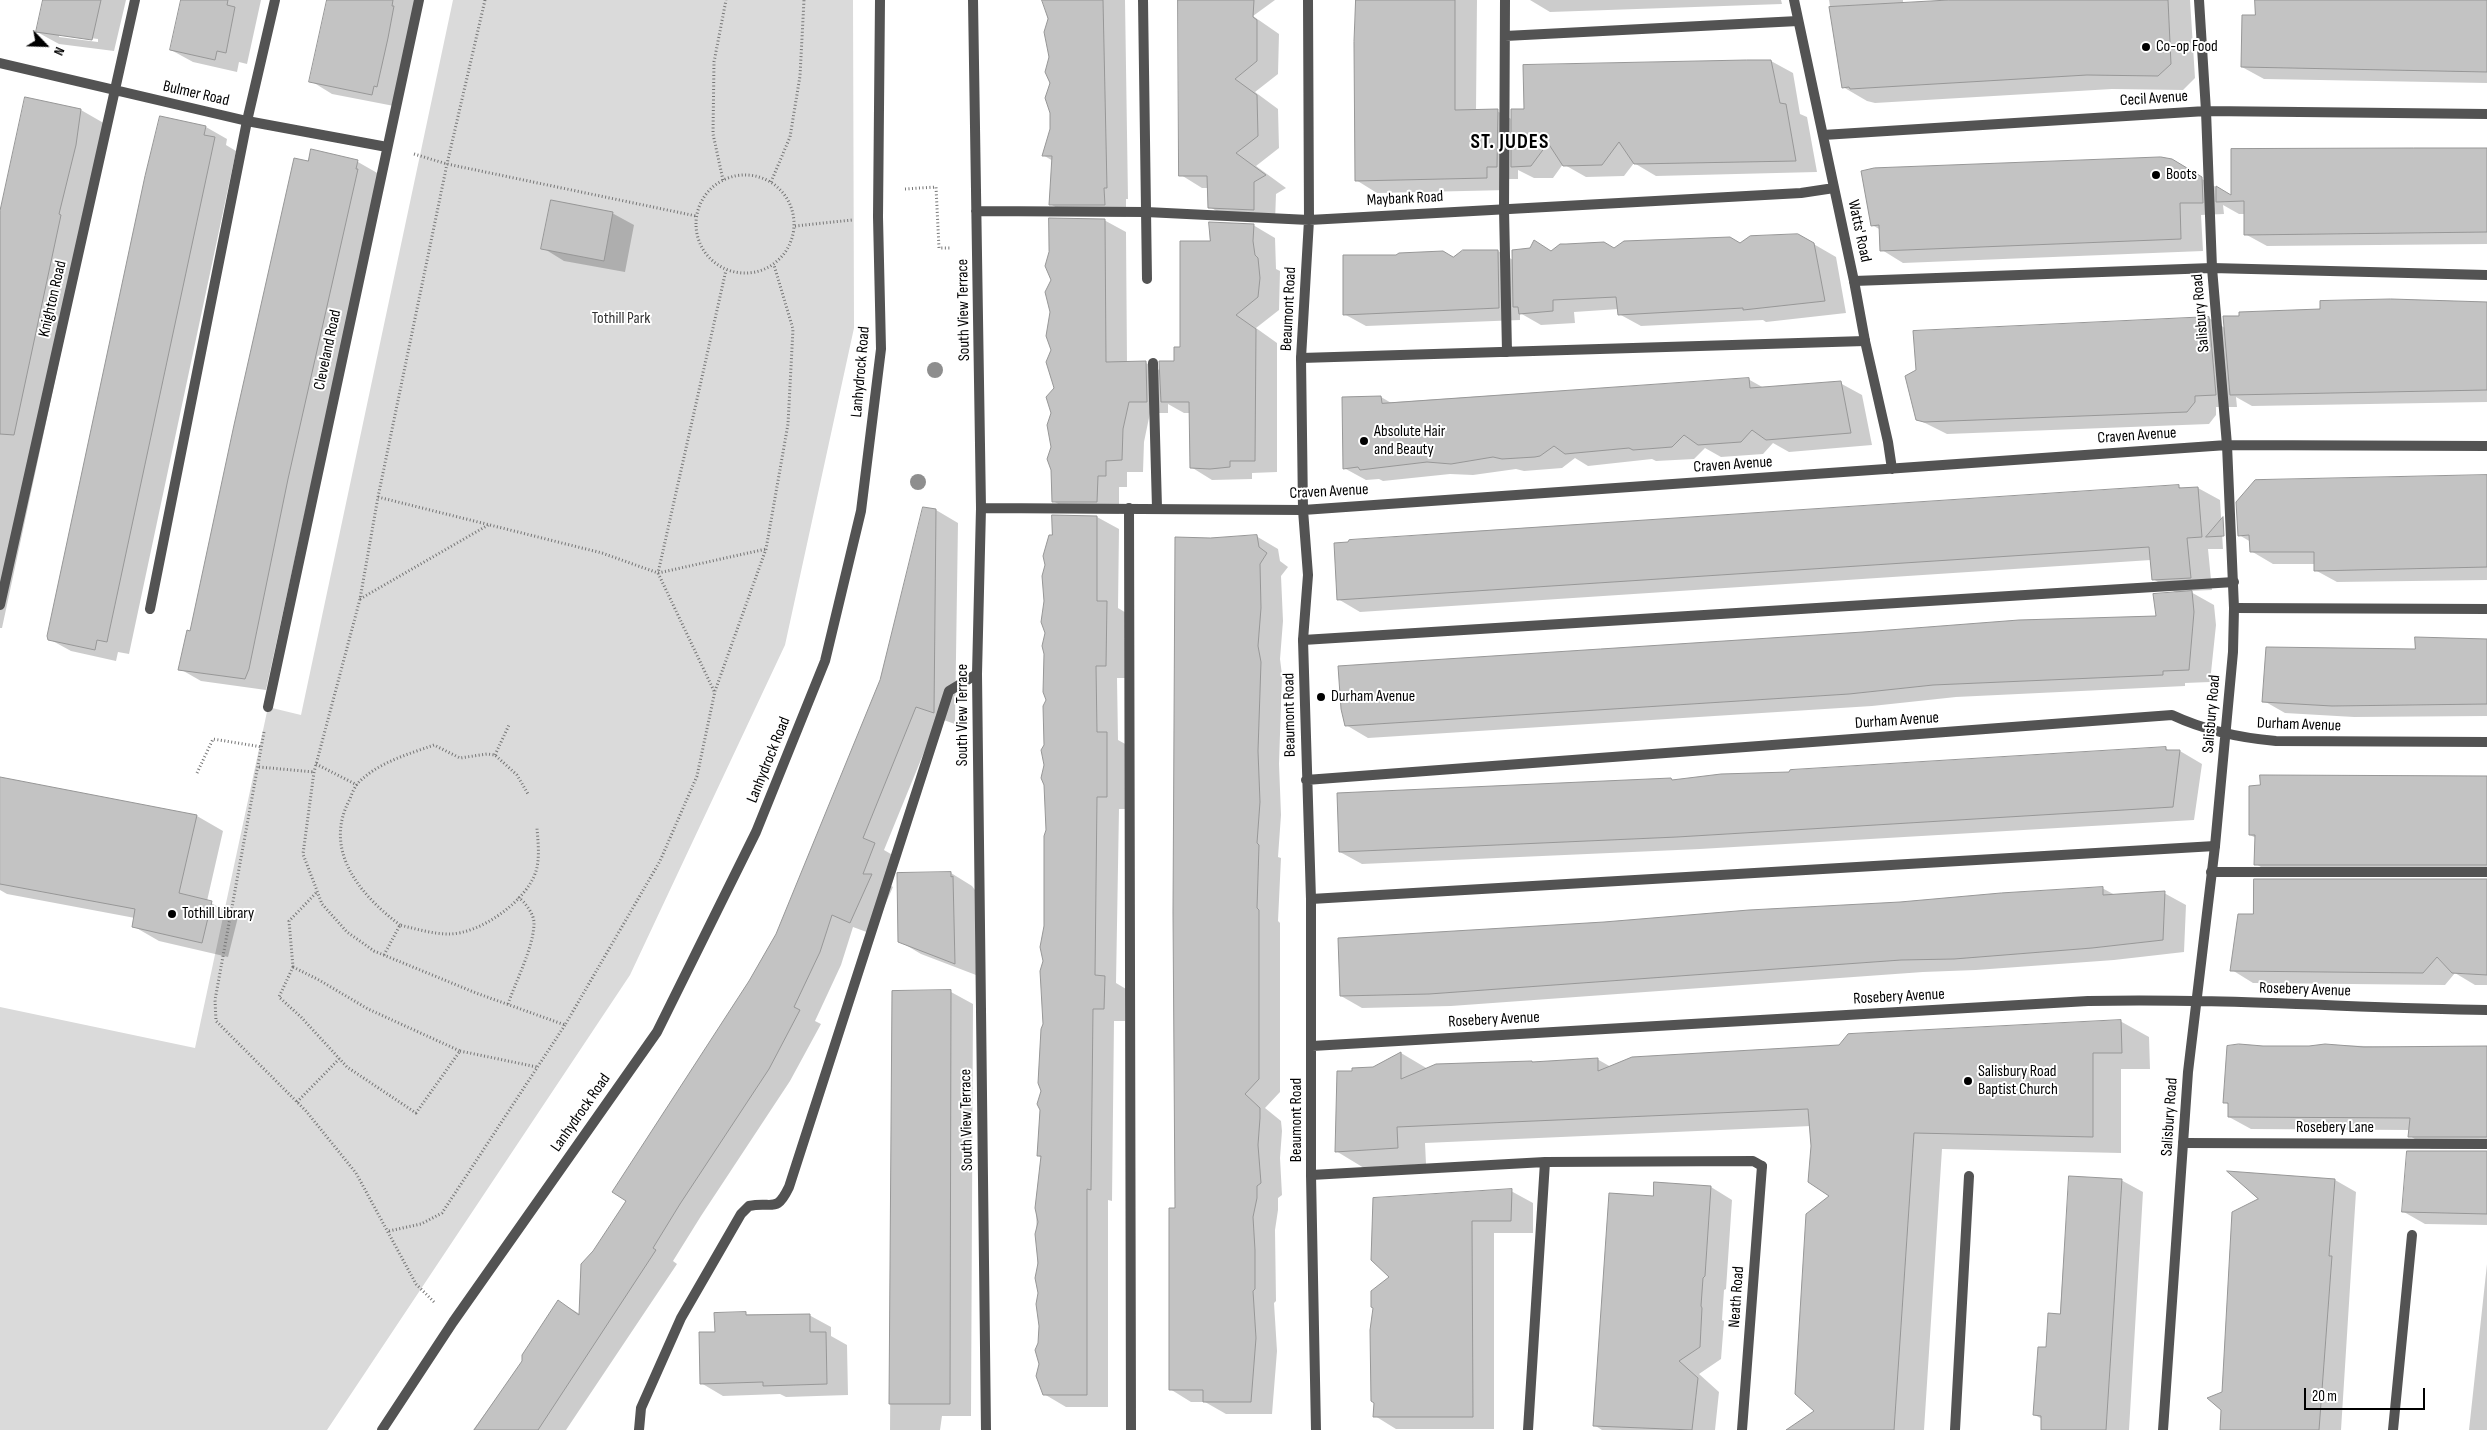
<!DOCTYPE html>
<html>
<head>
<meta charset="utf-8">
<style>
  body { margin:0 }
  #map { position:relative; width:2487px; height:1430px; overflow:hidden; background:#fff; font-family:"Sofia Sans Condensed",sans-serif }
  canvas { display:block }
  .north { position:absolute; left:20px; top:20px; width:50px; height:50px; -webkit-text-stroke:4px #fff; paint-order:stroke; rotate:114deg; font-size:14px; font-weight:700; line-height:20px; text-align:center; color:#000 }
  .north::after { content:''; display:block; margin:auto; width:18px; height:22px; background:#000; clip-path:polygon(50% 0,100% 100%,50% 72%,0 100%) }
  .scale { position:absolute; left:2304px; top:1388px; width:121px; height:22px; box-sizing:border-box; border:2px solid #000; border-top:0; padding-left:6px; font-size:15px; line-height:18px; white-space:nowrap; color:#000; -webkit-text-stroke:4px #fff; paint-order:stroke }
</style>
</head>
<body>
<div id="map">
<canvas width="2487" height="1430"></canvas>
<div class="north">N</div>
<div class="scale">20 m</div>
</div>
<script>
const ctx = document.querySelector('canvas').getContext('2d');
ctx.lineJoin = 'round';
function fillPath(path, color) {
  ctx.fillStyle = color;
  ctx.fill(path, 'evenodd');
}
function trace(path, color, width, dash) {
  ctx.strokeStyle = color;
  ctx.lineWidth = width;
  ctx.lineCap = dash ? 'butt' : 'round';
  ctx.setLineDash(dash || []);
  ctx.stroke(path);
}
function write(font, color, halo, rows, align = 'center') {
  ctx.font = font + ' "Sofia Sans Condensed",sans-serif';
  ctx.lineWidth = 4;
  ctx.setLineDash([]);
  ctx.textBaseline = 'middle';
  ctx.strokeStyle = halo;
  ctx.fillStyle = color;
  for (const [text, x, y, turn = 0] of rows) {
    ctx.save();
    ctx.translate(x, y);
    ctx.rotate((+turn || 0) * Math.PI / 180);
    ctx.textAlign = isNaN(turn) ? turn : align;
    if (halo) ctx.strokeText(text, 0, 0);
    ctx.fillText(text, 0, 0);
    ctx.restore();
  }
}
fillPath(new Path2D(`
  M453 0H853L854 328 785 645 630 975 327 1430H0V1007L195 1048 268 707 301 715Z`), '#dadada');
fillPath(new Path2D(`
  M45 0H126L114 51 59 44 37 32ZM59 34 98 39V42L59 37Z
  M182 0H261L247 64 239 62 237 72 193 62 171 50Z
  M328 0H419L394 106 332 94 311 81Z
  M1047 0H1125L1128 199H1126V217L1072 216 1050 204 1053 161 1043 155 1051 129Z
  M1180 0H1275L1253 16 1279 34 1278 74 1255 92 1278 109 1279 148 1256 166 1286 188 1276 194 1275 222 1231 220 1210 207 1209 188H1202L1181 175Z
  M1355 0H1477L1476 111H1497L1513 120 1526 110 1771 61 1793 73 1800 114 1807 117 1817 172 1656 176 1634 163 1624 176 1586 177 1563 164 1553 178H1534L1518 170V179H1508V190L1377 193 1356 180Z
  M1530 0H1781L1782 4 1550 12Z
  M1829 0H1903V4L1967 0H2190L2195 78 2183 90 2112 89 1875 103 1867 101 1843 87Z
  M2256 0H2487V83L2264 79 2242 67 2256 17Z
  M81 110 107 125 87 231 2 628H0V219Z
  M206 127 227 139 226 145 236 151 129 654 118 652 116 661 71 651 49 639Z
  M2487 149V244L2267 246 2245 234V214H2239L2223 205 2224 214 2201 215 2203 251 1903 263 1882 250 1881 230 1872 225 2171 161 2233 197Z
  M358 162 379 174 266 690 201 681 180 669 191 632 308 163Z
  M612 213 634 225 625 272 564 261 543 248Z
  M1104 220 1126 232 1127 363H1146L1161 371 1175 362 1182 349 1211 242 1253 225 1275 238 1276 269 1280 271 1279 310 1256 328 1277 343V472L1252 473V479L1212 480 1191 467 1190 413H1184L1168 404V413H1150L1144 442 1143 472H1127V487H1119V514L1074 513 1053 501 1052 413 1055 388Z
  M1798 235 1836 257 1846 313 1766 322 1763 320 1641 326 1619 314V309L1574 312 1575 323 1541 325 1520 313V320L1366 326 1344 314 1453 258 1498 251 1513 260 1551 252 1740 244Z
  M2487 302V402L2252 406 2236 397 2237 407H2216V415L2209 424 1947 434 1917 419 2209 318 2225 328 2322 310Z
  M1748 379 1764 388 1840 383 1862 395 1872 445 1789 452 1773 443 1763 454 1721 457 1705 448 1694 459 1656 461 1652 459 1588 466 1575 458 1562 468 1524 471 1516 469 1473 475 1450 474 1383 481 1379 479 1366 480 1344 468 1381 397 1393 404Z
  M2487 476V580L2337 582 2315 570V564H2273L2251 551V542L2239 535Z
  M2178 486 2183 489 2198 488 2220 500 2223 549H2208L2212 590 2189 591 2214 605 2216 625 2210 682 2185 683V686L1956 697 1872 706 1368 738 1346 725 2157 617 2178 594 2153 579 2151 560 1360 612 1338 599 1335 544 1459 532Z
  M924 509 936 510 958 523 955 724 938 718 884 850 896 857 886 883 893 887 872 934 853 927 841 965 815 1021 821 1024 790 1081 701 1216 673 1261 677 1264 566 1430H473L523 1362 559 1302 580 1314 594 1252 627 1200 777 935 881 681Z
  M1097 517 1119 529 1118 608 1128 614V678H1117L1118 740 1129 746 1128 809H1119L1116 983 1126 989 1125 1021H1114L1112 1201 1108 1200V1407H1066L1044 1394 1040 1364 1036 1209 1043 1158 1038 1156 1044 1024 1047 830 1046 745Z
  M1256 536 1278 549 1280 561 1288 567 1281 576 1283 621 1280 659 1282 675 1279 764 1281 815 1278 857 1281 858 1278 921 1280 923V1092L1265 1108 1281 1121 1282 1131 1280 1158 1282 1195 1278 1198V1210L1275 1230 1276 1301 1274 1303 1277 1351 1272 1414H1226L1205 1402H1191L1170 1389 1176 1209 1210 539Z
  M2416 638 2487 639V716L2354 717 2285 713 2264 701 2416 650Z
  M2165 748 2170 751H2180L2202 764 2194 820 1700 849 1362 864 1340 852 1671 779 1674 781Z
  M2487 777V877H2277L2256 864V838L2250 835Z
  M0 778 197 816 223 831 207 901 238 917 228 957 159 941 133 926 135 918 7 894 0 890Z
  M951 873 972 886 975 890 976 975 921 954 899 941Z
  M2487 880V972H2459L2462 974H2487V985H2475L2455 973 2445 985 2253 983 2232 970 2255 916Z
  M2102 888 2115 895 2164 893 2186 905 2184 952 2114 960 1976 970 1923 972 1451 1006 1362 1008 1341 996 1900 903Z
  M893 992H951L973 1004 971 1416H942L940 1430H890Z
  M2120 1021 2149 1037 2150 1069H2121V1153L1942 1149 1924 1430H1788L1816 1411 1831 1196 1811 1126 1425 1143 1426 1164 1364 1168 1336 1151 1353 1073 1374 1068 1401 1053 1428 1069 1597 1059 1611 1067Z
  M2326 1045 2487 1049V1149H2431L2410 1136V1130L2251 1129 2229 1117 2230 1105 2224 1102 2309 1048Z
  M2487 1152V1225L2425 1224 2404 1212Z
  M2121 1180 2143 1192 2129 1430H2042V1419L2035 1415 2047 1348Z
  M2335 1180 2356 1192 2341 1430H2221L2223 1393Z
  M1711 1187 1732 1200 1726 1289 1724 1290 1722 1320 1724 1321 1721 1359 1699 1374 1719 1392 1715 1430H1602L1594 1425 1655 1197Z
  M1511 1191 1533 1203V1233H1494V1429H1396L1375 1416 1391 1277Z
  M2487 1264V1430H2469Z
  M716 1314 809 1315 831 1327V1336L847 1345 848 1395 786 1397 780 1394 723 1396 701 1383 716 1333Z`), '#0003');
const building = new Path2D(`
  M43 0H101L92 40 36 32Z
  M181 0H228L227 5 235 7 226 53 217 51 215 60 170 50Z
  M327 0H393L392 6H394L388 38 377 87 374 86 372 95 309 82Z
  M1042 0H1103L1107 188H1104L1105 205H1049L1052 156H1042L1050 129V113L1045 98 1050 83 1045 72 1049 57 1044 32 1048 19Z
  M1178 0H1254L1253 17 1257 20V61L1235 79 1257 95 1258 136 1236 153 1266 175 1254 182V210L1208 208 1207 176H1179Z
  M1356 0H1455V110L1498 109 1497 167H1487V178L1355 181 1354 42Z
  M1949 0H2168L2171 64 2158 76 2087 75 1850 89 1849 87 1842 88 1829 7Z
  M2255 0H2487V72L2241 67 2242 15H2255Z
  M1747 60H1771L1780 103 1786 104 1796 161 1634 164 1619 142 1602 165 1563 166 1548 143 1531 166 1511 167V109H1524L1523 65Z
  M25 97 81 109 76 145 59 214 61 215 14 435 0 434V211Z
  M160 116 206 126 204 135 215 137 107 642 97 640 95 650 48 640 47 636 145 176Z
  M2414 148H2487V232L2244 235V201L2216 202V186L2231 195V149Z
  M311 149 358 160 356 169H358L288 479 249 669 245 679 178 670 187 630 190 631 234 425 294 158 308 161Z
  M2161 157 2172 159 2202 177 2203 203H2180L2181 239 1880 251 1879 225 1871 226 1861 171 1874 168Z
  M551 200 613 212 604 261 541 249Z
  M1049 218 1105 219 1106 362 1146 361 1147 402H1129L1123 429 1122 460 1106 461V476H1098L1097 502H1052L1051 470 1047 459 1051 447 1047 425 1051 413 1046 397 1054 388 1046 362 1051 350 1046 336 1050 312 1045 292 1051 280 1045 266 1049 252Z
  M1209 222 1254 224 1253 241 1255 255 1258 258 1260 278 1258 297 1236 315 1256 329 1255 461H1230V467L1210 469 1190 468 1189 402H1161L1159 361H1174V347H1180V241H1210Z
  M1798 234 1814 243 1825 301 1743 310V308L1618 315 1616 297 1553 300V311L1519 314 1518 307H1513L1512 250 1530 248 1534 240 1551 251 1560 244H1566L1604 242 1614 248 1624 241 1730 237 1740 243 1750 236Z
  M1463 250H1498L1499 308 1343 315V255H1396L1399 253 1443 251 1453 257Z
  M2391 299 2487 302V390L2230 395 2223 316H2239V312L2320 309V301Z
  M2209 317 2216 395 2195 396V402L2187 412 1924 422 1916 420 1905 376 1916 370 1913 331Z
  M1749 378 1750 388 1841 381 1851 433 1766 440 1752 430 1741 442 1698 445 1684 435 1672 447 1633 450 1629 448 1565 454 1554 446 1540 456 1535 457 1502 459 1493 457 1451 464 1427 462 1360 470 1358 467 1343 469 1342 397 1381 396 1382 403Z
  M2487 475V567L2314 571V552H2250L2249 535 2238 536 2236 502 2255 480Z
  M2179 485V488L2198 487 2202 537 2187 538 2191 578 2152 580 2149 547 1337 600 1334 543 1348 542 1349 540Z
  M923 507 936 509 934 713 916 707 863 838 875 843 863 874H872L850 923 832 915 820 952 794 1007 800 1010 769 1069 680 1204 653 1248 656 1250 538 1430H474L522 1361V1355L558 1300 579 1315 581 1264 593 1251 626 1201 612 1192 749 981 776 934 880 680Z
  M1052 515 1097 516V601H1107L1106 666H1096L1097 732H1107V797H1097L1095 975 1105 976 1104 1009H1093L1091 1190 1087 1189V1395H1043L1036 1376 1039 1364 1035 1350 1038 1343 1039 1326 1036 1304 1038 1293 1035 1278 1038 1263 1035 1234 1038 1222 1035 1208 1041 1156H1037L1040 1110 1037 1104 1041 1091 1038 1083 1041 1029 1043 1024 1040 971 1043 961 1040 947 1044 926V836L1046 830 1044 785 1041 778 1044 765 1041 750 1044 745 1043 706 1046 700 1043 692 1044 654 1042 646 1045 633 1041 622 1044 601 1042 576 1045 565 1043 556 1049 535H1052Z
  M2223 517 2224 536 2206 537Z
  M1257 535 1259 547 1267 553 1260 564 1261 608 1258 646 1261 662 1258 751 1260 802 1257 843 1259 845 1257 908 1259 910V1079L1245 1094 1260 1108V1118L1258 1145 1261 1183 1257 1186V1198L1253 1217 1255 1250V1289L1253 1291 1256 1338 1251 1402H1203V1390H1169V1208H1175L1173 912 1175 537 1210 538Z
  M2192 591 2194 612 2189 670 2163 671V675L1933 685 1849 694 1345 726 1341 709 1338 666 1863 632 2019 620 2156 616 2153 594Z
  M2415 637 2487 639V704L2332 706 2262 702 2266 647 2415 649Z
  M2166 747V750H2180L2173 807 1677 837 1339 852 1337 793 1671 778 1672 780 1721 774 1789 772 1790 770Z
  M2260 775 2487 776V865H2254L2255 835H2249V786L2260 785Z
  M0 777 197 815 179 893 212 901 202 943 132 927 135 909 0 884Z
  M951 872V877L953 876 955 964 898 942 897 873Z
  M2254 879H2487V975L2452 973 2437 957 2423 973 2230 971 2238 914H2253Z
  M2103 887V895L2165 891 2163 940 2092 948 1954 959 1901 960 1429 994 1340 996 1338 938 1604 922 1749 910 1900 902 2001 893Z
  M951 990 950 1404H889L892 991Z
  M2121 1020 2122 1053H2093V1137L1914 1133 1894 1430H1786L1814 1411 1795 1394 1806 1214 1829 1196 1808 1182 1811 1146 1808 1109 1397 1127 1398 1148 1335 1152 1337 1071H1352V1068L1373 1067 1401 1052V1079L1436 1064 1467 1063 1532 1061V1062L1598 1058V1071L1632 1057 1839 1045 1848 1034Z
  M2239 1044 2263 1046H2309L2325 1044 2364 1047 2487 1046V1137H2408L2410 1118 2228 1117V1103H2223L2227 1046Z
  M2407 1151H2487V1214L2402 1212Z
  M2227 1171 2335 1179 2329 1256H2332L2319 1430H2220L2221 1410 2207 1398 2222 1392 2232 1212 2258 1199Z
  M2069 1176 2122 1179 2106 1430H2041V1416L2033 1415 2038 1347H2046L2048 1313 2060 1314Z
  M1654 1182 1711 1186 1705 1276 1703 1278 1701 1306 1702 1308 1700 1347 1679 1361 1698 1378 1692 1430 1593 1426 1609 1193 1653 1196Z
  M1512 1189 1511 1221H1472L1473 1417H1373L1374 1403 1371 1401 1370 1330 1373 1308 1371 1307V1291L1389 1277 1371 1260 1373 1198Z
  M746 1312V1315L810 1314V1332H826L827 1384 763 1386V1382L700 1384 699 1332H715L714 1313Z`);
fillPath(building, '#c3c3c3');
trace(building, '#979797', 1);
trace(new Path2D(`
  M485 0 447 164 378 497 360 599 314 772 303 854 322 904 347 932 374 951 476 993 565 1025 660 861 697 776 715 691 766 549 788 424 793 329 774 265
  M414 154 447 164 696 216
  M696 224a49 49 0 1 1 98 0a49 49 0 1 1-98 0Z
  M723 180 713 134 714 62 726 0
  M771 182 790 137 800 76 804 0
  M905 189 936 187 939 248H950
  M795 226 852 220
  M378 497 602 553 658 573 766 549
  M360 599 490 524
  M714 691 658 573 726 270
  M264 732 215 1000 216 1021 306 1111 356 1173 416 1284 435 1303
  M495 755 509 725
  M316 764 357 785
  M259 767 314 772
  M197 773 213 739 262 747
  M400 925C360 895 322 850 350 799 352 793 355 786 359 782 379 762 409 754 434 745L460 758 487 754 495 755 517 775 528 794
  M384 955 400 925C416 929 433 934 449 934 480 934 527 901 536 871 540 858 538 842 537 828
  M293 967 319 980 368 1009 460 1051 416 1113 347 1067 301 1017 279 997Z
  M293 967 289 921 317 892
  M508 1004C516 981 534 946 534 923 534 914 525 902 518 897
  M460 1051 537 1067
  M297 1102 339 1059
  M389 1231 421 1224 442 1213 565 1025`), '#757575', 3, [1, 2.5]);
trace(new Path2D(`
  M1143 0 1147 279
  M1505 0 1504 209 1507 352
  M1505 36 1798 21
  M1854 281 2212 268 2487 275
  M1301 358 1865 341
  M1153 363 1157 508
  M1129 508 1131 1430
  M2234 608 2487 609
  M150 609 247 121 275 0
  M1303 640 2234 582
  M2211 872H2487
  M1311 899 2215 846
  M2183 1143 2487 1144
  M1311 1175 1545 1162 1753 1161 1762 1166
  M639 1430 641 1408 681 1318 741 1214 749 1206C773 1201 776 1214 789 1187L949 691 977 674
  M1528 1430 1545 1162
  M1955 1430 1969 1176
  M2393 1430 2412 1235`), '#535353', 10);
trace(new Path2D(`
  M973 0 981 508 977 674 986 1430
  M1308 0 1309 220 1301 358 1303 510 1308 575 1303 640 1311 899V1175L1316 1430
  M1794 0 1854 281 1865 341 1888 442 1892 469
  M0 63 247 121 387 147
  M1823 135 2206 111 2487 114
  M976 211 1146 212 1309 220 1801 193 1834 188
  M981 508 1303 510 2227 445 2487 446
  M0 605 135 0
  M268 707 419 0
  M1306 780 2172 715C2204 730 2241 738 2276 741L2487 742
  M1312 1046 2088 1001C2221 998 2354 1008 2487 1010
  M382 1430 453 1322 657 1032 756 832 825 661 861 511 881 349 878 217 880 0
  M1742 1430 1762 1166
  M2163 1430 2188 1072 2215 846 2233 652 2234 608 2227 445 2212 268 2206 111 2199 0`), '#535353', 10);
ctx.fillStyle = '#8e8e8e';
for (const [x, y] of [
  [935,370],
  [918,482]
]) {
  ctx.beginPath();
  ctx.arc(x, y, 8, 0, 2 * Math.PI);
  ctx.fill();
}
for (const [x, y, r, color] of [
  [2146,47,5,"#000"],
  [2156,175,5,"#000"],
  [1364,441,5,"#000"],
  [1321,697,5,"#000"],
  [172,914,5,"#000"],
  [1968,1081,5,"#000"]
]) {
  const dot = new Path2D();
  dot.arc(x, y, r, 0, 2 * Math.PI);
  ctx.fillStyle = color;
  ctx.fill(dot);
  trace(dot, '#fff', 2);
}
write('16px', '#000', '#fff', [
  ["Co-op Food",2156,47],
  ["Boots",2166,175],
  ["Absolute Hair",1374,432],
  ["and Beauty",1374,450],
  ["Durham Avenue",1331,697],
  ["Tothill Library",182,914],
  ["Salisbury Road",1978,1072],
  ["Baptist Church",1978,1090]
], 'left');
write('16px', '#000', '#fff', [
  ["Bulmer Road",196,94,13],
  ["Cecil Avenue",2154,99,-4],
  ["Maybank Road",1405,199,-3],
  ["Watts' Road",1859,231,78],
  ["Knighton Road",53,299,-77],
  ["Beaumont Road",1289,309,-87],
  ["South View Terrace",964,310,-91],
  ["Salisbury Road",2201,313,-95],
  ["Cleveland Road",328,350,-78],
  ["Lanhydrock Road",861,372,-85],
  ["Craven Avenue",2137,436,-4],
  ["Craven Avenue",1733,465,-4],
  ["Craven Avenue",1329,492,-3],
  ["Salisbury Road",2212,714,-85],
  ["South View Terrace",963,715,-90],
  ["Beaumont Road",1290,715,-91],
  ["Durham Avenue",1897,721,-4],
  ["Durham Avenue",2299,725,2],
  ["Lanhydrock Road",769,760,-68],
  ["Rosebery Avenue",2305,990,2],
  ["Rosebery Avenue",1899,997,-3],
  ["Rosebery Avenue",1494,1020,-3],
  ["Lanhydrock Road",581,1113,-55],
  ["Salisbury Road",2170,1117,-86],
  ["South View Terrace",967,1120,-91],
  ["Beaumont Road",1297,1120,-90],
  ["Rosebery Lane",2335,1128],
  ["Neath Road",1737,1297,-86]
]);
write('16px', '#313131', '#fff', [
  ["Tothill Park",621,319]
]);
ctx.letterSpacing = '1px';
write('bold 21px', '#000', '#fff', [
  ["ST. JUDES",1510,143]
]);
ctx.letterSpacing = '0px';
</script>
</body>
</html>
